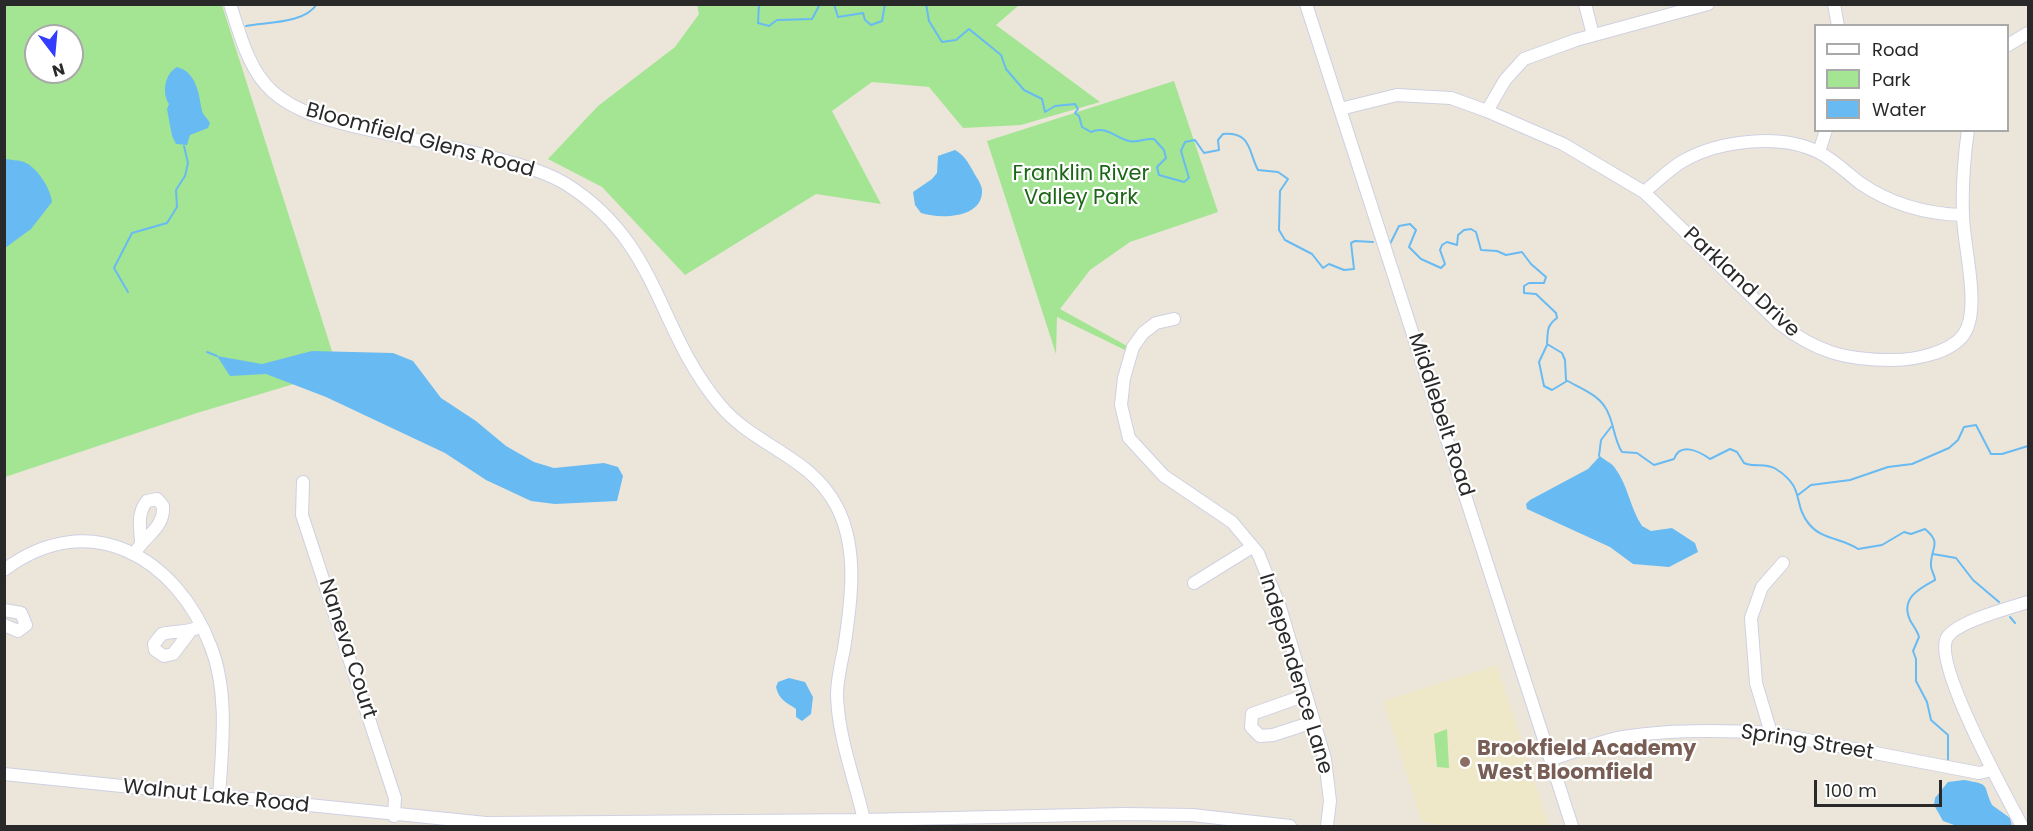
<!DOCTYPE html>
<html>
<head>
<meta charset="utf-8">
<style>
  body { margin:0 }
  #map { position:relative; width:2033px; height:831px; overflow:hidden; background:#ece6da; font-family:Poppins,sans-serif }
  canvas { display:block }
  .frame { position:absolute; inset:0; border:6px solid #292929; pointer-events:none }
  .legend { position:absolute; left:1814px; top:24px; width:195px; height:108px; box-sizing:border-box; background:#fff; border:2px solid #a9a9a9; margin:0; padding:8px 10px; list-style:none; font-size:18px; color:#292929 }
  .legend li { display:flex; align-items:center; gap:12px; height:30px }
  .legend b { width:30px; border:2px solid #a9a9a9 }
  .north { position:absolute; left:24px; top:24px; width:60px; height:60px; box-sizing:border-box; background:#fff; border:2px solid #a9a9a9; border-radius:50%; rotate:164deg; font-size:16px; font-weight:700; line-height:24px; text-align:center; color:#292929 }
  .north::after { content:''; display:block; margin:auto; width:21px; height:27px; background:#333dff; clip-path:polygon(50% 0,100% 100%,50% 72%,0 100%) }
  .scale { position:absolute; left:1814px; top:780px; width:128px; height:27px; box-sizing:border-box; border:3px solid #292929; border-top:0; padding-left:8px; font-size:18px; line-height:21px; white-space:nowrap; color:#292929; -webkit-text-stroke:4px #fff; paint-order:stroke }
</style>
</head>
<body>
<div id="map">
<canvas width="2033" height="831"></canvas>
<div class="frame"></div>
<ul class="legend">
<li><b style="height:8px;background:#fff"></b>Road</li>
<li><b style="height:16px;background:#a4e594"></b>Park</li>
<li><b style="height:16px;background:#68baf2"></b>Water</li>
</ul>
<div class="north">N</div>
<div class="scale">100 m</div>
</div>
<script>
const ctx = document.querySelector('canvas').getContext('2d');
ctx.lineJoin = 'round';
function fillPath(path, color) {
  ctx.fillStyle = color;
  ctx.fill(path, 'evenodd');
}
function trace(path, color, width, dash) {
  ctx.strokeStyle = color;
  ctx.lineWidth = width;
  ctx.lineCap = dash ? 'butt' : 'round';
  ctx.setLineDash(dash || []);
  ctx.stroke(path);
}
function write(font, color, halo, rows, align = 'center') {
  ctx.font = font + ' Poppins,sans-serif';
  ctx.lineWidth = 4.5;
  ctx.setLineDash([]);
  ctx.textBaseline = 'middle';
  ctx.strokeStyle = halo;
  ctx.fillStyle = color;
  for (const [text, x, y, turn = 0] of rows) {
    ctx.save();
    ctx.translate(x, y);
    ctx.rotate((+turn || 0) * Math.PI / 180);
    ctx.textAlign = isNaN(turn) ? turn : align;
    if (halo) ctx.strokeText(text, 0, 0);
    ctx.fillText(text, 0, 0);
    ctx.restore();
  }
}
fillPath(new Path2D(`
  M1497 665 1549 826H1448L1422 822 1383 701Z`), '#eee7c8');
fillPath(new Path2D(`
  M4 5H222L337 367 291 382 294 384 197 413 5 477ZM36 36H72V72H36Z
  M697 5H1013L1018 6 996 25 1100 102 1021 125 963 128 929 87 872 82 832 111 881 204 816 194 685 275 602 187 548 159 598 106 675 47 699 14Z
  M1174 81 1218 212 1130 242 1090 270 1060 309 1129 347 1127 351 1057 317 1056 354 987 141Z
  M1447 729 1449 768 1437 767 1434 734Z`), '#a4e594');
fillPath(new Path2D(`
  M177 67C197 72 199 95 202 111 203 115 208 119 210 123L208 128 190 135 187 145 176 144 172 136 167 109 169 104C162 94 164 74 177 67Z
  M955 150C964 155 968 162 973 171 977 179 983 185 982 193 980 219 939 219 921 213L915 205 913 192 932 179 937 173 938 156Z
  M5 159C11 160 18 160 24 162 37 167 51 189 52 202L31 229 5 248Z
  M312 351 393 353 413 361 441 398 476 421 506 446 534 462 554 468 604 463 618 467 623 476 617 501 555 504 531 501 486 480 445 453 326 397 266 374 230 376 217 356 262 364Z
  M1600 456C1604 460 1612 463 1615 468 1628 485 1630 508 1642 526L1651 531 1672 528 1695 543 1698 552 1669 567 1633 564 1610 547 1527 509 1526 504 1530 500 1588 469Z
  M789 678 805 682 813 697 811 714 802 721 796 717V709C786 702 779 700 776 687L778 682Z
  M1964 780C1992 785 1982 784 1992 805L2010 818 2012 826H1957L1943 821 1934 805 1935 798 1948 782Z`), '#68baf2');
trace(new Path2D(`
  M759 4 758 23 769 26 777 20 812 19 820 4
  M834 4 838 17 863 13 865 20 871 25 882 21 885 4
  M926 4 929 21 942 42 956 40 969 29 1001 55 1006 69 1024 90 1042 99 1045 112 1055 106 1075 104 1078 109 1075 113 1079 116 1082 127 1091 132C1107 125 1115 138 1129 141 1137 143 1145 138 1154 139L1164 150 1166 158 1157 167 1159 175 1184 182 1189 178 1181 151 1185 142 1195 140 1204 153 1219 150 1218 140 1223 134C1252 132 1248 151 1258 170L1278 172 1288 179 1280 191 1279 230 1285 240 1312 254 1323 268 1329 264 1344 270 1354 269 1351 243 1355 241 1373 242
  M246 26C267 22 304 24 317 4
  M1390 244 1399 226 1410 224 1416 230 1409 247 1421 259 1441 268 1445 264 1440 250 1442 245 1447 242 1457 245 1458 235 1464 230 1471 229 1476 232 1481 250 1497 251 1506 255 1522 252 1531 264 1546 277 1544 283H1529L1524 286V293L1536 294 1556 313 1557 318C1546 326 1548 332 1547 344L1562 353 1565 360 1566 380C1578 387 1597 394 1605 407 1614 420 1613 438 1622 452L1637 453 1654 465 1674 459C1680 442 1699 451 1710 459L1730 449 1737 452 1744 463C1755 468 1765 462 1776 469 1806 488 1792 503 1809 524 1822 540 1842 538 1858 549L1882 545 1904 532 1911 534 1925 529C1943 544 1930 548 1931 566 1931 571 1935 575 1935 580 1920 588 1900 598 1910 620 1913 626 1917 630 1919 637L1913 651 1916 659V681L1927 702 1931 720 1948 735V763
  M128 292 114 268 132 233 167 223 177 207 176 190 185 176 188 163 184 146
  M1547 345 1539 362 1544 386 1552 390 1567 381
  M207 352 217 356
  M1599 456 1601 440 1611 427
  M1798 495 1811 485 1850 480 1888 467 1912 464 1949 448 1958 440 1964 427 1976 425 1991 454H2002L2028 446
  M1933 554 1956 558 1973 580 1999 602
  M2010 617 2015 623`), '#68baf2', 2);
const minor = new Path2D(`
  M230 4C240 35 249 71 273 92 296 112 325 119 353 126 404 138 456 147 506 161 526 167 548 173 566 184 660 243 656 329 720 405 755 447 810 455 837 507 859 550 851 603 844 649 841 664 837 680 837 695 838 737 855 780 864 820
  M1306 4 1572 826
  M1585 4 1593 35
  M1834 4 1838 26
  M2008 45 2028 33
  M1340 109 1397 95 1451 98 1487 111 1563 144 1644 192 1779 323C1816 352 1845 360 1893 360 1914 360 1951 353 1964 334 1981 309 1964 248 1963 217 1962 189 1964 158 1968 130
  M1487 111 1505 80 1524 59 1576 40 1708 4
  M1819 152 1826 130
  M1644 192C1657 182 1669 169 1683 161 1720 140 1782 133 1820 153 1834 160 1847 173 1860 183 1892 205 1925 214 1963 215
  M1174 319 1156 323 1143 333 1133 347 1124 378 1121 405 1129 438 1164 476 1232 522 1258 553 1280 607 1325 759 1330 801 1327 826
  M303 482 302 515 395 798 394 816
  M135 553C144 536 165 528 163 506L157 499 147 501C137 513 140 527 141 542
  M4 570C89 506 177 557 211 647 229 693 222 749 219 797
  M1194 583 1252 547
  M4 610 21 613 26 625 18 631 4 625
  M189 633 173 654 164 656 155 650 154 644 162 634C177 630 187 634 201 626
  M1306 695 1252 714 1251 727 1260 736 1273 735 1313 722
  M1771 733 1756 683 1751 618 1762 587 1783 563
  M1552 759C1575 752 1599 741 1623 737 1671 729 1722 730 1771 733L1979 773 1992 770
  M4 774 486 823 864 820 1124 814 1192 815 1290 826
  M2022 826C2006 796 1936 669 1946 640 1951 623 2012 607 2028 602`);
trace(minor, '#cfd0e2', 14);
trace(minor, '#fff', 12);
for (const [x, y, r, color] of [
  [1465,762,6,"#8d6e63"]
]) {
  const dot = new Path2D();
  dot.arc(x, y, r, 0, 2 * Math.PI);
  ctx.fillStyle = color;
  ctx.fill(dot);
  trace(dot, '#fff', 2);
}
write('21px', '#292929', '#fff', [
  ["Bloomfield Glens Road",420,141,15],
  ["Parkland Drive",1741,283,43],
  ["Middlebelt Road",1440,415,72],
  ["Naneva Court",347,649,72],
  ["Independence Lane",1295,674,73],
  ["Spring Street",1807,743,9],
  ["Walnut Lake Road",216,797,6]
]);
write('21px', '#1c6717', '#fff', [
  ["Franklin River",1081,175],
  ["Valley Park",1081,199]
]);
write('bold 21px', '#785e54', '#fff', [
  ["Brookfield Academy",1477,750],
  ["West Bloomfield",1477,774]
], 'left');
</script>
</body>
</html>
